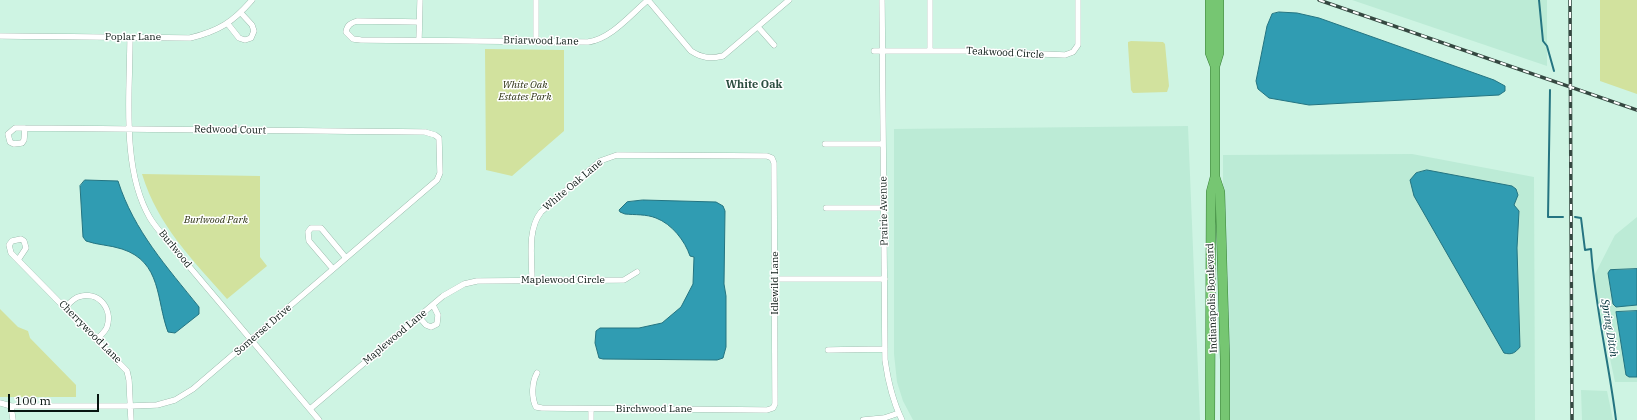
<!DOCTYPE html>
<html>
<head>
<meta charset="utf-8">
<style>
  body { margin:0 }
  #map { position:relative; width:1637px; height:420px; overflow:hidden; background:#cef4e3; font-family:"IBM Plex Serif",serif }
  canvas { display:block }
  .scale { position:absolute; left:8px; top:394px; width:91px; height:18px; box-sizing:border-box; border:2px solid #071510; border-top:0; padding-left:5px; font-size:12px; line-height:14px; white-space:nowrap; color:#071510; -webkit-text-stroke:3px #fff; paint-order:stroke }
</style>
</head>
<body>
<div id="map">
<canvas width="1637" height="420"></canvas>
<div class="scale">100 m</div>
</div>
<script>
const ctx = document.querySelector('canvas').getContext('2d');
ctx.lineJoin = 'round';
function fillPath(path, color) {
  ctx.fillStyle = color;
  ctx.fill(path, 'evenodd');
}
function trace(path, color, width, dash) {
  ctx.strokeStyle = color;
  ctx.lineWidth = width;
  ctx.lineCap = dash ? 'butt' : 'round';
  ctx.setLineDash(dash || []);
  ctx.stroke(path);
}
function write(font, color, halo, rows, align = 'center') {
  ctx.font = font + ' "IBM Plex Serif",serif';
  ctx.lineWidth = 3;
  ctx.setLineDash([]);
  ctx.textBaseline = 'middle';
  ctx.strokeStyle = halo;
  ctx.fillStyle = color;
  for (const [text, x, y, turn = 0] of rows) {
    ctx.save();
    ctx.translate(x, y);
    ctx.rotate((+turn || 0) * Math.PI / 180);
    ctx.textAlign = isNaN(turn) ? turn : align;
    if (halo) ctx.strokeText(text, 0, 0);
    ctx.fillText(text, 0, 0);
    ctx.restore();
  }
}
fillPath(new Path2D(`
  M1352 0H1547V66Z
  M1188 126 1200 420H913L903 401 897 382 894 354V129Z
  M1412 154 1534 177 1535 420H1229L1228 272 1223 189V155Z
  M1637 217V382H1615L1593 278 1615 235Z
  M1581 390 1607 391 1613 420H1582Z`), '#bcebd6');
fillPath(new Path2D(`
  M1600 0H1637V94L1600 81Z
  M1131 41 1163 42 1165 44 1169 86 1167 92 1133 93 1131 90 1128 45V42Z
  M485 49 564 50V131L512 176 486 170Z
  M142 174 260 176V257L267 266 227 299C192 259 158 226 142 174Z
  M0 309 18 327 28 331 30 338 76 385V397H0Z`), '#d2e29e');
const water = new Path2D(`
  M1279 12 1297 13 1319 18 1494 80 1505 86V91L1499 95 1309 105 1269 98 1258 89 1256 81 1267 26 1272 14Z
  M1427 170 1512 186 1516 189 1518 195 1514 205 1519 211 1517 248 1520 347C1515 353 1512 355 1504 353L1414 196 1410 180 1416 173Z
  M85 180 118 181C134 231 167 267 199 307V314L175 333 168 332C156 300 162 262 122 249 110 245 97 245 86 241L83 237 80 186Z
  M643 200 716 202 723 206 725 211 724 284 726 296V347L723 358 717 360 603 359 599 358 595 343 596 331 600 328H639L662 323 681 307 693 284 694 257 690 256C685 241 672 224 656 218 646 214 635 215 625 214L620 212 619 210 627 202Z
  M1637 269V305L1616 307 1613 304 1608 273 1610 270Z
  M1637 311V377H1629L1626 375 1616 312Z`);
fillPath(water, '#309cb2');
trace(water, '#247481', 1);
trace(new Path2D(`
  M1539 0 1543 41 1547 46 1554 71
  M1550 90 1548 217H1563
  M1575 217 1581 218 1585 250 1591 249C1595 307 1609 363 1616 420`), '#247481', 2);
const minor = new Path2D(`
  M536 0V41
  M648 0 691 51C702 58 710 59 723 56L789 0
  M882 0 885 360C888 381 892 400 902 420
  M930 0V51
  M419 22 357 21C351 23 347 25 346 32L353 39 361 40 588 42C611 39 630 15 648 0
  M228 24 239 38 245 40 251 38 254 31 252 25 241 13
  M758 27 774 45
  M0 36 190 38C219 31 233 22 252 0
  M130 37C130 93 121 169 150 218 156 228 164 236 171 245L319 420
  M419 40 420 0
  M874 51H974L1065 55 1073 52 1078 45V0
  M825 144H883
  M826 208H884
  M18 260 26 248 24 241 21 239 12 241 9 245 11 253 127 371 129 380 131 420
  M333 269 309 241 308 232 311 228H321L346 258
  M775 279H885
  M532 280C532 258 527 230 541 212L600 161 617 155 767 156 772 158 774 163 775 404 773 408 767 410 542 408 536 407C531 397 532 382 537 373
  M65 307C69 304 73 299 78 297 98 290 113 308 107 327 105 332 100 336 97 339
  M419 317 426 325 431 327 437 324 438 315 433 305
  M828 350 885 349
  M0 403 11 406H130L157 405 175 400 193 389 437 180 440 173 439 138 435 135 425 132 25 128H15L8 134 10 142 14 144 22 143 24 140 25 128
  M11 406 13 420
  M310 409 443 296 464 284 477 281 624 280 637 272
  M591 420V409
  M863 420 884 418 899 413`);
const trunk = new Path2D(`
  M1210 0V53L1215 66V177L1220 192 1225 360V420
  M1215 66 1219 53V0
  M1210 420 1211 192 1215 177`);
trace(minor, '#81a595', 6);
trace(trunk, '#387f39', 10);
trace(minor, '#fff', 5.5);
trace(trunk, '#76c672', 9);
const rail = new Path2D(`
  M1319 0 1637 110
  M1570 0 1572 420`);
trace(rail, '#354841', 3.5);
trace(rail, '#fff', 2, [6]);
write('10px', '#071510', '#fff', [
  ["Poplar Lane",133,37],
  ["Briarwood Lane",541,41,1],
  ["Teakwood Circle",1005,53,3],
  ["Redwood Court",230,130,1],
  ["White Oak Lane",573,185,-40],
  ["Prairie Avenue",884,211,-91],
  ["Burlwood",175,249,51],
  ["Maplewood Circle",563,280],
  ["Idlewild Lane",775,283,-90],
  ["Indianapolis Boulevard",1212,298,-92],
  ["Somerset Drive",263,330,-41],
  ["Cherrywood Lane",90,332,45],
  ["Maplewood Lane",395,337,-40],
  ["Birchwood Lane",654,409]
]);
write('italic 10px', '#282e0e', '#fff', [
  ["White Oak",525,85],
  ["Estates Park",525,97],
  ["Burlwood Park",216,220]
]);
write('bold 11px', '#2c4e40', '#fff', [
  ["White Oak",754,85]
]);
write('italic 11px', '#003039', '#fff', [
  ["Spring Ditch",1609,328,81]
]);
</script>
</body>
</html>
